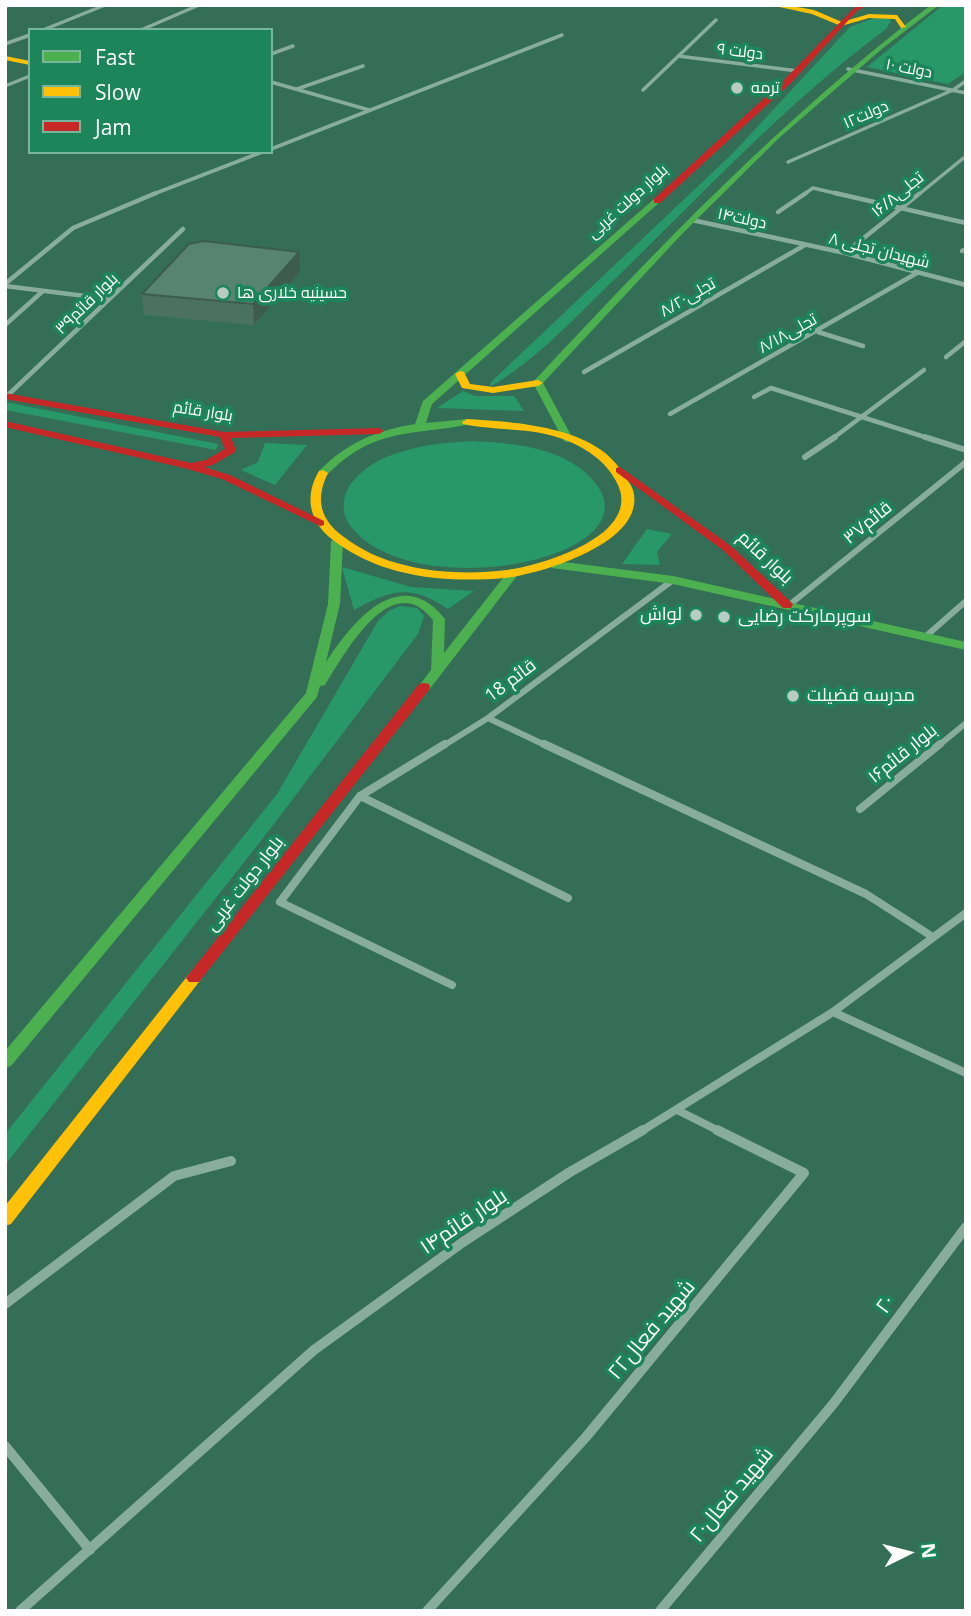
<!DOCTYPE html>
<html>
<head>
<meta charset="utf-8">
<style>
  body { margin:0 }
  #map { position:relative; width:971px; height:1616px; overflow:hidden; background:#346e56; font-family:"Open Sans",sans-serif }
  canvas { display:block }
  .frame { position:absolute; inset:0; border:7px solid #fff; pointer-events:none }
  .legend { position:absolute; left:28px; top:28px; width:245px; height:126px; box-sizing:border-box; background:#1c865a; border:2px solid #77b69c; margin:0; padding:9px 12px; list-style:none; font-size:21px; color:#fff }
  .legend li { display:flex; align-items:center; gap:14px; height:35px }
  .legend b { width:35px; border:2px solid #77b69c }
  .north { position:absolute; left:873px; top:1518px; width:70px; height:70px; -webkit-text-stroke:5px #1c865a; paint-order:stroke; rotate:84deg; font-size:19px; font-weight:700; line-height:28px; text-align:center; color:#fff }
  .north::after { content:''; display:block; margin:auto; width:24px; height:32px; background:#fff; clip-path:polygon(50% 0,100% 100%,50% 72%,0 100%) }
</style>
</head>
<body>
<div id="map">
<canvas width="971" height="1616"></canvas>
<div class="frame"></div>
<ul class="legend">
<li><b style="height:9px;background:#4caf50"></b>Fast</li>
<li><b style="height:9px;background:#ffc107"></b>Slow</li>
<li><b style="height:9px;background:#c62828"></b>Jam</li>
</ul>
<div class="north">N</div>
</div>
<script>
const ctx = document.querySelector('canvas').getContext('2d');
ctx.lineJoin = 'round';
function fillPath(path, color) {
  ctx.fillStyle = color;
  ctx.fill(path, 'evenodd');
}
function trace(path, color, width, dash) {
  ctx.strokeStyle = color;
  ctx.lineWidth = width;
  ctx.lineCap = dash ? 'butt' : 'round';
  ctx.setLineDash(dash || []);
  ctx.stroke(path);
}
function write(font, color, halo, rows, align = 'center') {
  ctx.font = font + ' "Open Sans",Cairo,sans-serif';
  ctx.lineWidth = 7;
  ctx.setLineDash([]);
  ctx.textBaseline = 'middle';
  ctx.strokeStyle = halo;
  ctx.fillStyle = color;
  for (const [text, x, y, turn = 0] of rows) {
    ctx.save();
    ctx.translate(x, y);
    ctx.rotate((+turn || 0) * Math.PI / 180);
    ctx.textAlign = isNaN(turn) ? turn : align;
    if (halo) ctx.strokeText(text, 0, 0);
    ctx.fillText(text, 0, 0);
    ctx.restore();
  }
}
fillPath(new Path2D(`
  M943 5H966V72L948 84 867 67Z
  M877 17H887L891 21 886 29C787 102 703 194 615 279 574 318 539 358 490 387L491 382 733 153 850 27Z
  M463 391 475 396H514L524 411 437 408Z
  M5 402 218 444 216 450 5 410Z
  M472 441C513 443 562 447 591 478 667 558 408 609 349 524 340 510 343 492 354 480 381 449 433 443 472 441Z
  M265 443 307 445 275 485 241 470 258 462Z
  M647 529 672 534 657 552 660 565 622 564Z
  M342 567 411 587 474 591 448 609C412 584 391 589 354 610Z
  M400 606 417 608 424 616 418 634 264 837 5 1165V1134L277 794 378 621 390 610Z`), '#289868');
trace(new Path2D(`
  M5 7 9 5
  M43 30 105 5
  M141 30 199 5
  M5 44 30 35
  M271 54 293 46
  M678 56 798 71
  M848 69 966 93
  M271 82 369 110
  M5 86 30 76
  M297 89 363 66
  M643 90 716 20
  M271 149 562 35
  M788 162 953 90 966 81
  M151 195 262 152
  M803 195 813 188 843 195
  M918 195 966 156`), '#88ad9d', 3.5);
trace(new Path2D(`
  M835 193 966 223
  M778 212 806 193
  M692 220 845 253 966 285
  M962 251 966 249
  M845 253 920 193
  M5 284 73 228 156 193
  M5 286 109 299
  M5 325 43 291
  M818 332 863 346
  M946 357 966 341
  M584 372 805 245
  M7 396 183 229
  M754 397 771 388 931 439
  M670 414 917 273
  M832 439 924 370`), '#88ad9d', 4.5);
trace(new Path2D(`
  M925 437 966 450
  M805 457 835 437
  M788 606 966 462
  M925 637 966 601
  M488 718 547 746
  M443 746 488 718 673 580
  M938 746 966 723`), '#88ad9d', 6);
trace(new Path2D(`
  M445 744 360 796 280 902 452 985
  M544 744 866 894 933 937
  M360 796 568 898
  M860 809 940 744
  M833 1012 966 1073
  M677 1110 721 1132
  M640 1132 833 1012 966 913`), '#88ad9d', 8);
trace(new Path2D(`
  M5 1304 174 1176 231 1161
  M5 1446 90 1550
  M20 1611 314 1350 463 1242 570 1172 643 1130
  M427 1611 586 1437 804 1173 717 1130
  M660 1611 834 1403 966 1227`), '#88ad9d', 10);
fillPath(new Path2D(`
  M495 5H752L749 7H498Z
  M931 5H939L883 48 779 138 682 234 543 383 573 439 568 442 564 441 533 383 534 381C661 245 782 118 931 5Z
  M654 199 661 201 432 404 426 423 467 419 472 422 471 424C411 436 374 427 327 475H319V471C346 443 377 430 415 424L423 401Z
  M337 538 343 541 340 604 326 662C353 621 400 563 445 619L444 653 510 569H518L520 572 429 690H419L418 687 431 670 433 620C426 612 417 603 406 603 373 601 340 661 325 685L320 686 317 697 11 1066 5 1068V1051L306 693 328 604 331 541Z
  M556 561 673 576 966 642V650L673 584 552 568 550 565Z`), '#4caf50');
fillPath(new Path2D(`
  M770 5H786L814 10 842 22 869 14 897 15 906 27 901 28 895 19 869 18 841 26 812 14Z
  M5 56 30 61V65L5 60Z
  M460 371 464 372 470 384 493 387 538 380 543 383 538 386 493 393 462 388 455 374Z
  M467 419C514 422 595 426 622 472 625 477 631 484 633 490 648 542 541 574 505 578 482 580 458 580 436 578 398 574 363 563 333 540 309 522 304 496 319 471L323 470 328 473C315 499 320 520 344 537 371 558 404 567 438 571 460 573 484 573 507 570 544 565 646 534 616 481 605 460 584 447 563 439 530 427 496 431 463 424L462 422Z
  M194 973 199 974 202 978 199 982 11 1224 5 1226V1206L189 974Z`), '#ffc107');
fillPath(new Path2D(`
  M859 5H867L857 11 790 84 660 203H654V199L784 80 853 9Z
  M5 393 224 432 379 428 384 431 379 434 231 438 236 450 235 452 213 465 204 467 230 475 324 521V525L320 526 222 479 184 468 5 427V421L191 463 206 460 225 449 220 437 5 399Z
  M620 467 731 546 791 602 793 605 791 608H783L723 550 616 472V468Z
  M424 683 429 684 430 687 429 690 199 982H189L186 978 189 974 419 684Z`), '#c62828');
fillPath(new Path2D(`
  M300 272 254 325 144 315 142 294Z`), '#4b7260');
fillPath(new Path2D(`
  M299 252 300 272 254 325 253 304Z`), '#3d5c4e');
const building = new Path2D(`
  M204 241 299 252 253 304 142 294 189 244Z`);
fillPath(building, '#578470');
trace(building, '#3d5c4e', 2);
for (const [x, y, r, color] of [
  [737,88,7,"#b8ccc4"],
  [223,293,7,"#b8ccc4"],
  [696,615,7,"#b8ccc4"],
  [724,617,7,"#b8ccc4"],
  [793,696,7,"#b8ccc4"]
]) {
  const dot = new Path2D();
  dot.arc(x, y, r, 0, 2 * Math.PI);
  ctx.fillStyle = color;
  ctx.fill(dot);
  trace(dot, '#1c865a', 2.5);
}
write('16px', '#fff', '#1c865a', [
  ["۹ دولت",740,52,7],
  ["۱۰ دولت",909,69,11],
  ["۱۲دولت",866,115,-24],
  ["تجلی۱۶/۸",898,195,-39],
  ["بلوار دولت غربی",628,202,-42],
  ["۱۴دولت",742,219,12],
  ["شهیدان تجلی ۸",879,251,14],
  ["تجلی۸/۲۰",688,298,-30],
  ["بلوار قائم۳۹",87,304,-44],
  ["تجلی۸/۱۸",788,334,-29],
  ["بلوار قائم",203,412,9]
]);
write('16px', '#fff', '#1c865a', [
  ["ترمه",751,88],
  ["حسینیه خلاری ها",237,293]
], 'left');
write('18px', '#fff', '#1c865a', [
  ["قائم۳۷",868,523,-39],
  ["بلوار قائم",765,558,43],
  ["18 قائم",511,681,-37],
  ["بلوار قائم۱۶",903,754,-39],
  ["بلوار دولت غربی",245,884,-52]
]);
write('18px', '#fff', '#1c865a', [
  ["لواش",682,615,"right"],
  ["سوپرمارکت رضایی",738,617],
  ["مدرسه فضیلت",807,696]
], 'left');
write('21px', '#fff', '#1c865a', [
  ["بلوار قائم۱۴",464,1222,-34],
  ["۲۰",886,1305,-53],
  ["شهید فعال۲۲",652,1330,-50],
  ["شهید فعال۲۰",732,1495,-50]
]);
</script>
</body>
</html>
